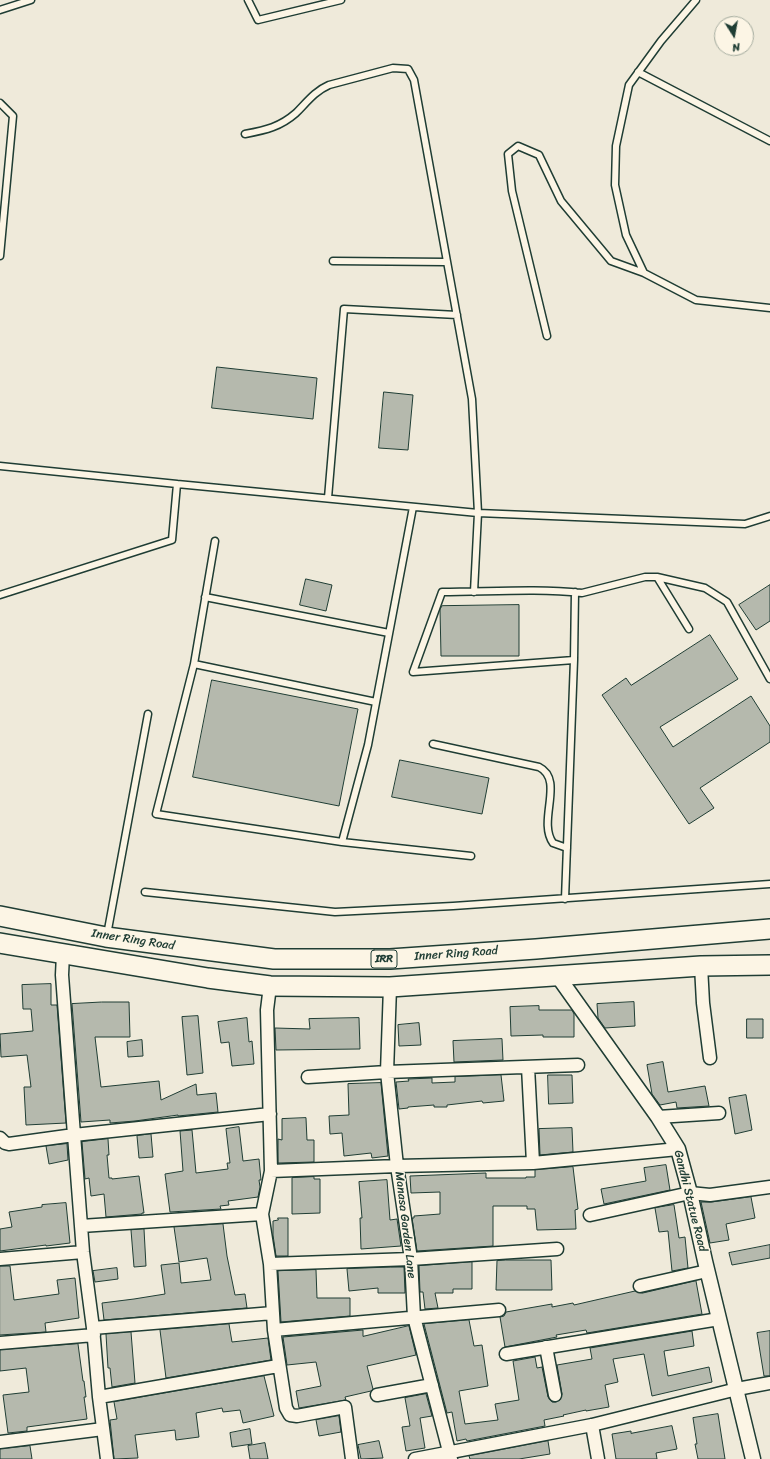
<!DOCTYPE html>
<html>
<head>
<meta charset="utf-8">
<style>
  body { margin:0 }
  #map { position:relative; width:770px; height:1459px; overflow:hidden; background:#efeada; font-family:Sriracha,sans-serif }
  canvas { display:block }
  .north { position:absolute; left:714px; top:16px; width:40px; height:40px; box-sizing:border-box; background:#fcf5e5; border:1px solid #a4ab9e; border-radius:50%; rotate:169deg; font-size:11px; font-weight:700; line-height:16px; text-align:center; color:#1f3d34 }
  .north::after { content:''; display:block; margin:auto; width:14px; height:18px; background:#1f3d34; clip-path:polygon(50% 0,100% 100%,50% 72%,0 100%) }
</style>
</head>
<body>
<div id="map">
<canvas width="770" height="1459"></canvas>
<div class="north">N</div>
</div>
<script>
const ctx = document.querySelector('canvas').getContext('2d');
ctx.lineJoin = 'round';
function fillPath(path, color) {
  ctx.fillStyle = color;
  ctx.fill(path, 'evenodd');
}
function trace(path, color, width, dash) {
  ctx.strokeStyle = color;
  ctx.lineWidth = width;
  ctx.lineCap = dash ? 'butt' : 'round';
  ctx.setLineDash(dash || []);
  ctx.stroke(path);
}
function write(font, color, halo, rows, align = 'center') {
  ctx.font = font + ' Sriracha,sans-serif';
  ctx.lineWidth = 3;
  ctx.setLineDash([]);
  ctx.textBaseline = 'middle';
  ctx.strokeStyle = halo;
  ctx.fillStyle = color;
  for (const [text, x, y, turn = 0] of rows) {
    ctx.save();
    ctx.translate(x, y);
    ctx.rotate((+turn || 0) * Math.PI / 180);
    ctx.textAlign = isNaN(turn) ? turn : align;
    if (halo) ctx.strokeText(text, 0, 0);
    ctx.fillText(text, 0, 0);
    ctx.restore();
  }
}
const building = new Path2D(`
  M217 367 317 378 313 419 212 408Z
  M384 392 413 395 408 450 379 448Z
  M306 579 332 585 326 611 300 605Z
  M770 585V621L756 630 739 605Z
  M519 605V656H441L440 609 442 606Z
  M710 635 738 679 660 727 673 747 751 696 770 726V742L700 788 714 808 689 824 602 695 626 678 631 685Z
  M212 680 358 709 339 806 193 777Z
  M400 760 489 778 482 814 392 797Z
  M51 984V1005H57L66 1123 26 1125 24 1087H31L27 1055 1 1057 0 1034 33 1031 31 1009H23L22 985Z
  M102 1002H129L130 1037H95L101 1087 159 1081 161 1100 196 1084 197 1095 216 1093 218 1112 178 1116V1115L135 1121 110 1123V1120L81 1122 72 1004Z
  M634 1002 635 1026 605 1028 598 1018 597 1004Z
  M539 1006V1010H572L574 1014V1037H543V1035L511 1036 510 1007Z
  M198 1016 203 1073 187 1075 182 1017Z
  M247 1018 249 1042 252 1041 254 1064 232 1066 229 1042 221 1043 218 1022Z
  M359 1018 360 1049 276 1050 275 1028 310 1029 309 1019Z
  M747 1019H763V1038H747Z
  M419 1023 421 1045 399 1046 398 1025Z
  M502 1039 503 1060 454 1062 453 1041Z
  M142 1040 143 1056 128 1057 127 1042Z
  M663 1062 668 1092 705 1086 709 1106 677 1108 676 1102 660 1105 652 1094 647 1065Z
  M501 1075 504 1101 483 1103 482 1101 447 1105V1107H434V1105L408 1107V1108L399 1109 396 1082 409 1081 408 1079 432 1078V1083L455 1082V1077Z
  M548 1075H572L573 1103 549 1104Z
  M381 1083 388 1156 372 1158 371 1153 344 1156 342 1133 330 1134 329 1116 349 1115 348 1084Z
  M746 1095 752 1130 735 1134 729 1098Z
  M306 1118 307 1140H314V1162L278 1163V1139L282 1140V1119Z
  M239 1127 243 1161 259 1159 261 1180H259L260 1187 258 1197 228 1201 229 1205 220 1206 221 1209 170 1212 165 1174 183 1171 180 1131 192 1130 196 1173 228 1169 227 1163H230L226 1129Z
  M572 1128 573 1152 540 1155 539 1129Z
  M151 1134 153 1157 139 1158 137 1136Z
  M108 1139 109 1155H107L109 1178H112V1179L139 1176 144 1213H142V1214L106 1217 104 1194 91 1196 89 1178 85 1179 82 1142Z
  M67 1144 68 1160 49 1164 46 1146Z
  M666 1165 670 1190 604 1204 601 1189 646 1181 644 1168Z
  M573 1167 578 1209 575 1210 576 1229 537 1230 535 1209H527V1206H493V1246L417 1251 412 1218H414V1216L440 1214V1192L411 1193 410 1176 486 1173V1178H526V1177H535V1170Z
  M314 1177V1179H320V1213L292 1214V1178Z
  M387 1180 390 1220 397 1219 401 1246 361 1249 360 1218H362L359 1182Z
  M751 1197 755 1218 726 1224 729 1240 710 1243 701 1202H711Z
  M66 1203 70 1243 46 1246V1245L0 1251V1229L12 1227 9 1212 42 1207V1205Z
  M674 1205 679 1238 685 1237 688 1268 672 1271 668 1231 659 1232 655 1208Z
  M278 1218H288V1256H276L273 1235V1221L278 1220Z
  M223 1224 227 1256 235 1295 245 1294 247 1308 104 1320 102 1303 134 1299 165 1294 161 1265 179 1263 181 1283 211 1280 207 1258 179 1262 174 1227Z
  M144 1229 146 1266 134 1267 131 1230Z
  M770 1245V1258L732 1265 729 1253Z
  M506 1260H551L552 1290H496L497 1261Z
  M472 1262V1289H453V1293H435L438 1308 425 1309 423 1292H420L419 1266Z
  M0 1266H10L14 1300 59 1294 57 1280 75 1278 79 1318 45 1323 46 1332 0 1335Z
  M391 1267H404L405 1293H378V1288L349 1291 347 1269Z
  M117 1268 118 1279 95 1282 93 1271Z
  M316 1270 317 1298H350V1316L281 1322 278 1271Z
  M696 1281 702 1314 587 1333 586 1330 556 1335 557 1337 505 1347 500 1317 504 1316 506 1312 552 1304V1307L573 1303 574 1305 635 1291 642 1293Z
  M469 1320 474 1346 482 1345 488 1386 459 1391 465 1424 498 1420 495 1404 519 1400 513 1361 535 1357 537 1368 542 1367 548 1397 552 1402H556L560 1400 562 1394 557 1365 592 1359 590 1348 692 1331 694 1346 664 1351 668 1376 709 1367 712 1382 652 1396 644 1354 613 1359 618 1382 605 1385 609 1407 586 1411V1410L563 1415 564 1416 544 1420 545 1426 467 1441 466 1439 457 1441 452 1412 447 1413 424 1324Z
  M229 1324 232 1342 268 1338 271 1360 166 1378 160 1330Z
  M409 1326 416 1355 367 1366 373 1389 371 1391 345 1397 346 1400 299 1408 296 1391 321 1386 316 1362 287 1365 283 1337 363 1330V1336Z
  M770 1331V1376H764L757 1333Z
  M131 1332 135 1383 112 1387 110 1368H108L106 1334Z
  M78 1344 83 1381H84L86 1397H84L87 1419 27 1427V1431L8 1433 3 1395 29 1392 26 1368 0 1371V1350Z
  M264 1376 274 1416 243 1423 240 1410 223 1412 222 1408 196 1413 199 1437 176 1440 175 1430 135 1435 138 1458 114 1459 110 1420 117 1419 114 1402Z
  M426 1394 432 1416 420 1418 425 1448 406 1451 402 1427 410 1426 405 1398Z
  M718 1414 725 1459H698L695 1444H697L693 1418Z
  M339 1416 341 1432 319 1436 316 1420Z
  M672 1426 677 1449 656 1453 657 1459H616L612 1434 631 1431V1433Z
  M250 1429 252 1444 232 1447 230 1433Z
  M379 1441 383 1458 361 1459 358 1445Z
  M548 1441 550 1454 519 1459H470L469 1456Z
  M265 1443 268 1459H250L248 1446Z
  M30 1446 32 1459H0V1449Z`);
fillPath(building, '#b5b9ad');
trace(building, '#1f3d34', 1);
const service = new Path2D(`
  M248 0 258 20 341 0
  M696 0 661 41 629 85 616 146 615 185 626 235 644 273 696 300 770 308
  M0 10 31 0
  M638 72 770 141
  M0 103 13 116 0 256
  M245 134C266 130 280 127 296 113 307 102 315 91 329 85L393 68 408 69 414 80 472 399 478 513 474 592
  M333 261 446 262
  M547 336 512 191 508 154 518 146 539 155 561 201 611 261 644 273
  M0 466 177 484
  M328 498 344 309 457 315
  M413 507 368 745 342 842 471 856
  M215 541 194 664 156 814 342 842
  M657 577 705 588 727 602 770 679
  M575 592 574 660 413 672 442 592C488 592 536 588 582 593L645 577H657L689 629
  M0 595 172 540 177 484 478 513 745 524 770 516
  M205 597 389 633
  M194 664 376 702
  M433 744 539 767C565 780 537 821 553 843L567 848
  M145 892 335 912 453 906 770 884
  M565 899 574 660
  M107 935 148 714`);
const minor = new Path2D(`
  M701 966 703 1003 710 1058
  M270 986 267 1010 271 1171 262 1214 270 1264
  M390 987 387 1072 397 1166 411 1259 414 1317 451 1459
  M528 1067 533 1163
  M308 1077 387 1072 578 1065
  M658 1117 719 1113
  M0 1138 5 1143 9 1144 74 1135 62 975 63 954
  M271 1171 397 1166 533 1163 678 1149
  M590 1215 690 1193 710 1195 770 1187
  M81 1226 262 1214
  M0 1259 83 1252
  M640 1286 707 1271
  M93 1328 273 1313
  M274 1330 499 1310
  M0 1343 94 1335
  M546 1347 555 1395
  M506 1354 719 1319
  M377 1395 432 1385
  M99 1397 278 1366
  M592 1425 598 1459
  M0 1442 103 1429
  M107 1459 99 1397 93 1328 83 1252 74 1135 270 1114
  M352 1459 345 1407 297 1416 290 1415 286 1408 274 1330 270 1264 411 1259 557 1249
  M415 1459 592 1425 737 1389 770 1383`);
const tertiary = new Path2D(`
  M557 975 658 1117 678 1149 690 1193 705 1261 753 1459`);
const trunk = new Path2D(`
  M0 916 106 937 274 959H390L536 949 770 929
  M0 943 208 978 270 986 390 987 701 966 770 965`);
trace(service, '#1f3d34', 9);
trace(minor, '#1f3d34', 15);
trace(tertiary, '#1f3d34', 17);
trace(trunk, '#1f3d34', 22);
trace(service, '#fcf5e5', 6);
trace(minor, '#fcf5e5', 12);
trace(tertiary, '#fcf5e5', 14);
trace(trunk, '#fcf5e5', 19);
for (const [x, y, w] of [
  [384,959,26]
]) {
  const box = new Path2D();
  box.roundRect(x - w / 2, y - 9, w, 18, 3);
  ctx.fillStyle = '#fcf5e5';
  ctx.fill(box);
  trace(box, '#1f3d34', 1);
}
write('bold 11px', '#1f3d34', null, [
  ["IRR",384,959]
]);
write('12px', '#1f3d34', '#fcf5e5', [
  ["Inner Ring Road",133,940,9],
  ["Inner Ring Road",456,954,-4],
  ["Gandhi Statue Road",690,1201,76],
  ["Manasa Garden Lane",405,1225,83]
]);
</script>
</body>
</html>
